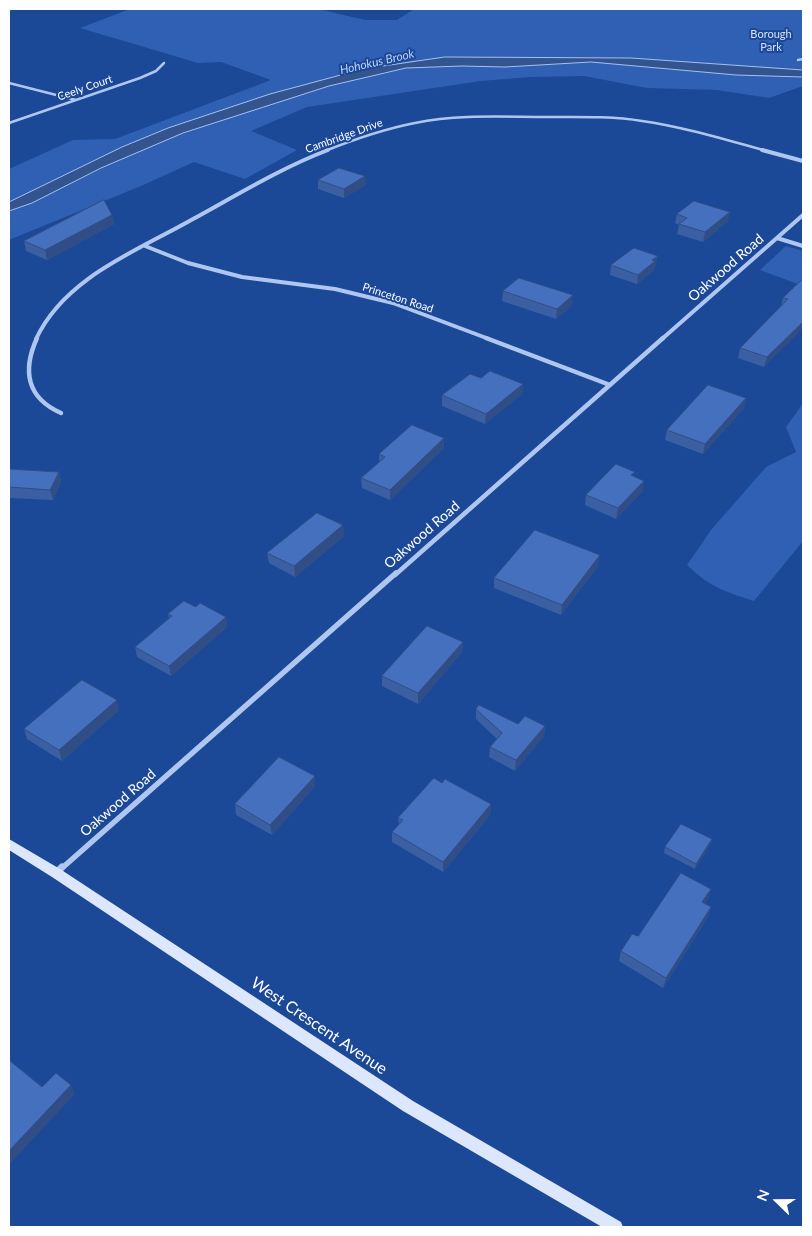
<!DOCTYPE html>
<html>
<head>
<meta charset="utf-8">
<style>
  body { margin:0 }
  #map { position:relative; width:812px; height:1236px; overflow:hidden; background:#1b4897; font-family:Lato,sans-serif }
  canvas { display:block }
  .frame { position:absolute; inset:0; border:10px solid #fff; pointer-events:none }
  .north { position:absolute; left:752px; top:1176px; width:50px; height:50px; -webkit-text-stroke:4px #1b4897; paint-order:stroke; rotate:292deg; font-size:14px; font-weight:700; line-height:20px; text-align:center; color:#fff }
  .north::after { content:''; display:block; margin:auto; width:18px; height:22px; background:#fff; clip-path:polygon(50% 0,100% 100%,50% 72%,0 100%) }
</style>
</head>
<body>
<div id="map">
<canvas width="812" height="1236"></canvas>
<div class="frame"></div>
<div class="north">N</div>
</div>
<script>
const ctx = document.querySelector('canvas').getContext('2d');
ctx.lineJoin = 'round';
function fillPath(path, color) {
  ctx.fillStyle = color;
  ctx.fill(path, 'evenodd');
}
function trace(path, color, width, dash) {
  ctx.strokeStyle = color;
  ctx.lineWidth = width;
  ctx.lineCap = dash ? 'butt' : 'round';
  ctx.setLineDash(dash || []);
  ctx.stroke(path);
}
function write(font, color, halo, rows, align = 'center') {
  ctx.font = font + ' Lato,sans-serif';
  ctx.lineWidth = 4;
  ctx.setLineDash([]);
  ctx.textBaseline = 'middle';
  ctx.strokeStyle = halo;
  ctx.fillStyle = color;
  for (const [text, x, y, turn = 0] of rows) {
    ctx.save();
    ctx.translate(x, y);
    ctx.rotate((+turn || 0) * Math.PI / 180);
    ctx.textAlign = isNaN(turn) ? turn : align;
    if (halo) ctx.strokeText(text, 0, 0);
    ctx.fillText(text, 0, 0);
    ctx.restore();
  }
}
fillPath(new Path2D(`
  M130 9H318L365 20H397L414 9H803V86L769 98 717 90 647 88 584 76 531 77 481 81 307 107 251 131 297 150 245 179 194 162 141 186 9 240V169L73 140 115 139 271 80 221 62 198 63 80 28Z
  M786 246 803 251V286L760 270Z
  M803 403V541L754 601C724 591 711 588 687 565L711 530 766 467 796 452 786 427Z`), '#2f60b4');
const water = new Path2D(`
  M445 57 631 58 803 70V77L736 75 591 62 505 67 462 66 406 68 329 86 183 133 101 168 32 203 9 211V202L122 147 168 128 270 94 363 69Z`);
fillPath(water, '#34548f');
trace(water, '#a2c1f2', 1);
trace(new Path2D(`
  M798 60 803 59
  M9 83 76 100
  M9 123 140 78 156 71 164 63
  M325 151C355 139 384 129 415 123 459 114 503 117 547 117 579 117 611 116 642 121 684 127 726 140 767 151`), '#afc7f0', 2.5);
trace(new Path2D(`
  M762 150 803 161
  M777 238 803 246
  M145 246 188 263 242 277 335 289 393 303 489 339
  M36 339C65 277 137 251 193 219 237 195 281 168 328 150
  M662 339 803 215`), '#afc7f0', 4);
trace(new Path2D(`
  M37 338C22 371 27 398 61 413
  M486 338 610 385
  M395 575 663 338`), '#afc7f0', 4.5);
trace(new Path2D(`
  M61 869 396 573`), '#afc7f0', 5.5);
trace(new Path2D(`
  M57 872 62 867`), '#afc7f0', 7);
fillPath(new Path2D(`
  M9 839 60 869 413 1101 621 1222 623 1227H602L403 1111 52 877 9 850Z`), '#dde7fb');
fillPath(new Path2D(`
  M318 180 366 185 344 198 318 189Z
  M677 214 728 221 703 242 677 234 679 225 675 223Z
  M112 215 114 224 47 260 26 251 24 241Z
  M611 265H656L654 267 653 271 637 284 610 275Z
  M803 279 764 367 738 358 740 348 781 306 783 298Z
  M503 291 572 305 556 319 502 301Z
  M481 378 523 384 522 394 485 424 442 406V395Z
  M746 398 744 408 703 454 665 440 667 430Z
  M444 448 390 500 362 488 361 478 379 462V454Z
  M9 469 59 472 61 482 53 500 9 498Z
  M634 476 643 491 616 519 585 505 586 495Z
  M343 525 344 536 295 577 269 563 267 553Z
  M599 565 561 615 494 588V578Z
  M196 607 226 617 227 627 171 676 137 657 135 647 169 618 168 614Z
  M463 642 462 652 418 704 382 686V676Z
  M476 709 518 724 545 726 544 736 515 771 489 757 490 747 497 739 476 719Z
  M119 710 62 761 27 739 24 729Z
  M315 776V786L272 835 236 815 235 804Z
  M442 783 491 804 490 815 443 872 392 842V832L399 825 398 818Z
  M712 839 710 845 695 869 664 853 665 847Z
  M711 889 708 899 705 903 711 907 708 917 663 988 619 961 621 951 638 936Z`), '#3a60a3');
fillPath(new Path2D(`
  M365 176 366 185 344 198V189Z
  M730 212 728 221 703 242 705 232Z
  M112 215 114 224 47 260 45 250Z
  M658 256 656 265 654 267 653 271 637 284 638 275 652 260Z
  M573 295 572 305 556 319 557 309Z
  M803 322V329L764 367 767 357Z
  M523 384 522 394 485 424 486 414Z
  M746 398 744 408 703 454 705 444Z
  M444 438V448L390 500V490Z
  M59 472 61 482 53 500 50 490Z
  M644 481 643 491 616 519 618 508Z
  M343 525 344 536 295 577 294 566Z
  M600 555 599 565 561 615 562 605Z
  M226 617 227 627 171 676 169 666Z
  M463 642 462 652 418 704V693Z
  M117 700 119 710 62 761 59 750Z
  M545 726 544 736 515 771 516 760Z
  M315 776V786L272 835 270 825Z
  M491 804 490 815 443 872V862Z
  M712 839 710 845 695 869 696 864Z
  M711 889 708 899 699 912 702 902Z
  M711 907 708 917 663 988 666 978Z
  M71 1085 75 1094 9 1165V1151Z`), '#304e85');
const building = new Path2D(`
  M339 168 365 176 344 189 318 180Z
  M104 200 112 215 45 250 24 241Z
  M694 201 730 212 705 232 679 224 687 218 677 214Z
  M634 248 658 256 652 260 655 261 638 275 611 265Z
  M519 278 573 295 557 309 503 291Z
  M803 279V322L767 357 740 348 788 299 783 298Z
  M490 371 523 384 486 414 442 395 470 374 481 378Z
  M708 385 746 398 705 444 667 430Z
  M412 425 444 438 390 490 361 478 385 457 379 454Z
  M616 464 635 472 631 475 644 481 618 508 586 495Z
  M9 469 59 472 50 490 9 487Z
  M317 513 343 525 294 566 267 553Z
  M535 530 600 555 562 605 494 578Z
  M184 601 196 607 200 603 226 617 169 666 135 647 172 616 168 614Z
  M427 626 463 642 418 693 382 676Z
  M82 680 117 700 59 750 24 729Z
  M479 705 518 724 525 716 545 726 516 760 490 747 502 733 476 709Z
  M279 757 315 776 270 825 235 804Z
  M434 778 442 783 445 779 491 804 443 862 392 832 403 820 398 818Z
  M681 824 712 839 696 864 665 847Z
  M681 873 711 889 702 902 711 907 666 978 621 951 632 934 638 936Z
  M9 1060 42 1087 56 1073 71 1085 9 1151Z`);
fillPath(building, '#4470be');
trace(building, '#304e85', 1);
write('11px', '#d6e4fb', '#1b4897', [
  ["Borough",771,34],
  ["Park",771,47]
]);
write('11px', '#fff', '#1b4897', [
  ["Ceely Court",85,88,-19],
  ["Cambridge Drive",344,136,-20],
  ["Princeton Road",398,298,18]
]);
write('italic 12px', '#bbd2f7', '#1b4897', [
  ["Hohokus Brook",377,62,-13]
]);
write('14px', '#fff', '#1b4897', [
  ["Oakwood Road",726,268,-41],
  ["Oakwood Road",422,535,-41],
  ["Oakwood Road",118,803,-41]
]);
write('16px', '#fff', '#1b4897', [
  ["West Crescent Avenue",319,1026,34]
]);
</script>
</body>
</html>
